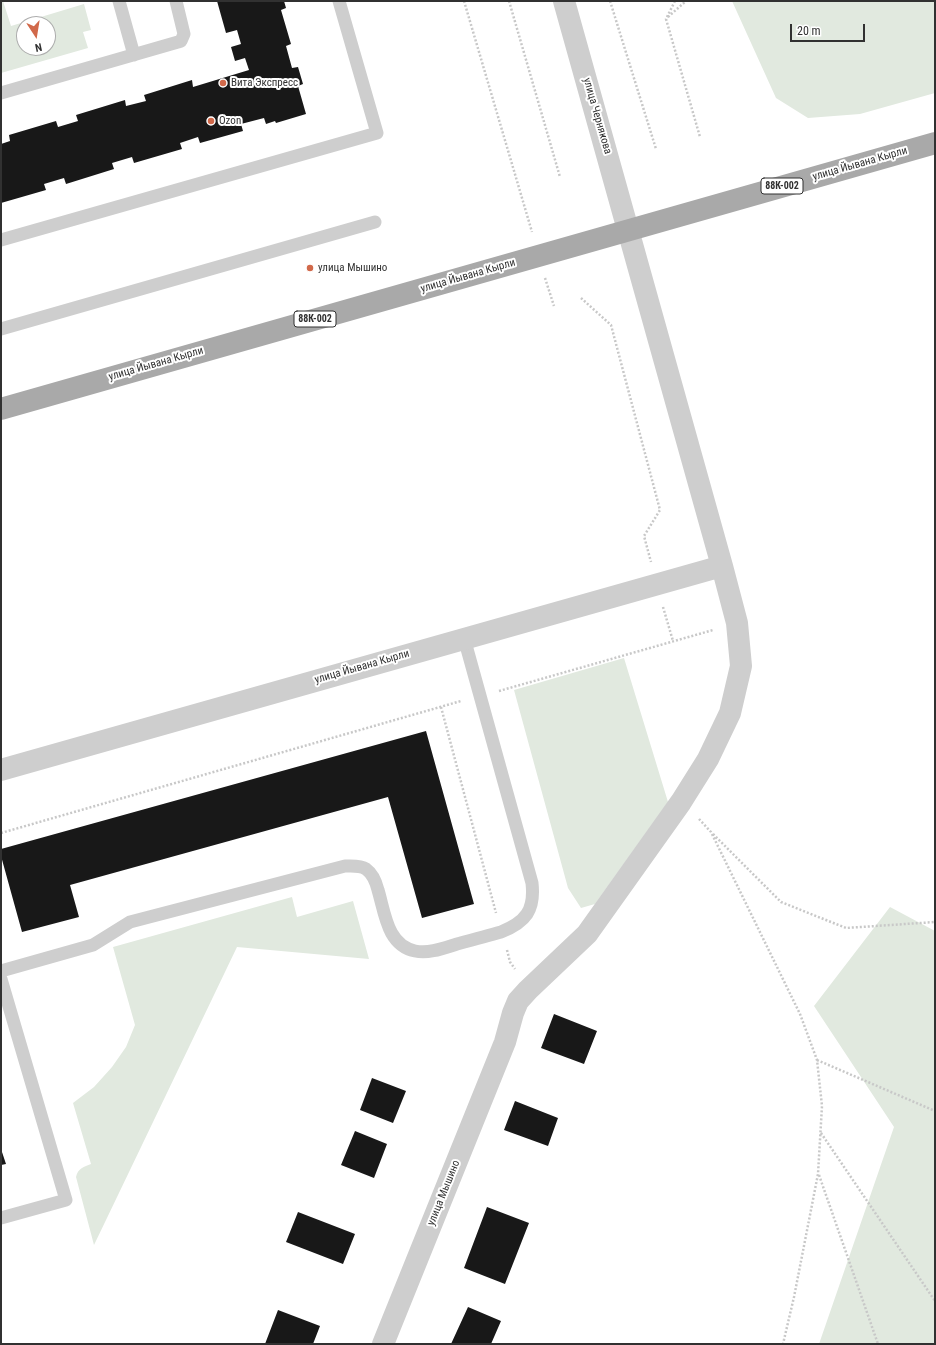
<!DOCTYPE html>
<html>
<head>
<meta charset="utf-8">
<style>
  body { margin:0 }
  #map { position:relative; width:936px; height:1345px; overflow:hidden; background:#fff; font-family:"Roboto Condensed",sans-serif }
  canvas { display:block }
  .frame { position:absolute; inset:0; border:2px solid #313131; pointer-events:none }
  .north { position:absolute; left:16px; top:16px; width:40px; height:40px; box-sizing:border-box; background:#fff; border:1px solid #adadad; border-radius:50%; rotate:168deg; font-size:11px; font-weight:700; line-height:16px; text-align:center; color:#313131 }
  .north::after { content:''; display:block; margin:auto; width:14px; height:18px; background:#d1694a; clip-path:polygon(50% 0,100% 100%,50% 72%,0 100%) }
  .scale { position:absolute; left:790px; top:24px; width:75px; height:18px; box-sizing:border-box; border:2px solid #313131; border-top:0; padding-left:5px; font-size:12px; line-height:14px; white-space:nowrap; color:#313131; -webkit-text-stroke:3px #fff; paint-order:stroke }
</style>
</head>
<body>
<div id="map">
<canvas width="936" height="1345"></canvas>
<div class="frame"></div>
<div class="north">N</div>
<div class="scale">20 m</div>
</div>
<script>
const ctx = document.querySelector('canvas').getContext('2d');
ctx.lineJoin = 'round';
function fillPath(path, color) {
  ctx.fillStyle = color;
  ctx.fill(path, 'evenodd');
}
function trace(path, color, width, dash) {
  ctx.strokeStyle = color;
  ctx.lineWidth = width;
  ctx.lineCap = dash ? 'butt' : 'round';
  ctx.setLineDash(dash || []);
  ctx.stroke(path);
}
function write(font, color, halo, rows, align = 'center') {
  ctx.font = font + ' "Roboto Condensed",sans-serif';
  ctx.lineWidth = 4;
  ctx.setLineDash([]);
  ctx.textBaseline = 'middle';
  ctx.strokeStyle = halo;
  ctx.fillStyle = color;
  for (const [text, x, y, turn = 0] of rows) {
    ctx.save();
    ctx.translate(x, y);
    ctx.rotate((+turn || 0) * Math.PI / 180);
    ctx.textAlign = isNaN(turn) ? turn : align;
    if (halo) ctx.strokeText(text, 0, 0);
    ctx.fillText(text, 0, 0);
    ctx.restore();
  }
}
fillPath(new Path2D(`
  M1 1H3L11 26 84 4 91 30 83 32 88 48 1 73ZM24 24H48V48H24Z
  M732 1H935V93L860 114 808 118 776 98Z
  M624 658 668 802 595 904 581 908 568 888 514 690Z
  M292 897 297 917 353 901 369 959 237 947 94 1245 76 1177C78 1168 84 1167 91 1164L73 1103 94 1087 112 1067 126 1047 135 1025 113 947Z
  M890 907 935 931V1344H819L894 1127 814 1006Z`), '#e1e9df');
fillPath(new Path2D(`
  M217 1H284L286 8 281 10 291 44 286 46 292 68 298 67 303 84 298 86 306 114 276 123 275 121 266 124 264 118 241 124 243 131 200 143 198 137 180 143 182 149 134 163 132 157 112 163 114 169 66 184 64 178 44 184 46 190 1 203V144L10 141 9 135 56 121 58 127 78 121 76 115 125 100 126 106 146 101 144 95 192 80 193 87 249 70 245 58 235 61 231 47 241 44 237 30 226 33Z
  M426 731 474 904 422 918 388 797 70 885 79 917 22 932 1 856V849Z
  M554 1014 597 1031 584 1064 541 1048Z
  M372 1078 406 1091 393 1123 360 1110Z
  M515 1101 558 1118 548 1146 504 1130Z
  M355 1131 387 1144 374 1178 341 1165Z
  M1 1149 6 1164 1 1165Z
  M487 1207 529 1223 505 1284 464 1268Z
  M298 1212 355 1234 343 1264 286 1242Z
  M468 1307 501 1321 491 1344H451Z
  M278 1310 320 1326 313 1344H265Z`), '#181818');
trace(new Path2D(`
  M464 1 532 232
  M509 1 560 177
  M610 1 656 149
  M675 1 666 19 700 137
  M668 17 686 1
  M545 278 554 306
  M581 298 611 325 660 510 644 536 651 562
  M663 607 673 641
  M499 691 713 630
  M441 707 496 913
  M699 819 711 832 800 1014 817 1060 822 1106 818 1174 794 1297 783 1344
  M1 833 461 701
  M713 834 781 902 846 928 935 922
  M507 950 510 962 515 969
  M817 1060 935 1111
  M821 1133 935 1301
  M819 1175 878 1344`), '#c8c8c8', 2.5, [2, 2]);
trace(new Path2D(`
  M119 1 134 55
  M1 93 178 42 181 41 184 34 176 1
  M1 240 377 133 339 1
  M1 329 375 222
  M1 971 93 945 130 922 345 866C352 866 360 865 366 869 373 874 376 882 378 890 385 913 387 945 415 951 429 954 444 948 457 944 472 940 487 936 501 932 526 922 535 910 532 883L464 638
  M1 979 66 1200 1 1218`), '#cecece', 13);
trace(new Path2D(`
  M1 770 722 566
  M383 1344 505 1042 513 1013 518 1001 528 990 587 934 681 802 708 759 730 713 741 666 737 623 722 566 564 1`), '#cecece', 22);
trace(new Path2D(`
  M1 409 935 143`), '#a9a9a9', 22);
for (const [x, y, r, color] of [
  [223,83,4,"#d1694a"],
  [211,121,4,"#d1694a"],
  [310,268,4,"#d1694a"]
]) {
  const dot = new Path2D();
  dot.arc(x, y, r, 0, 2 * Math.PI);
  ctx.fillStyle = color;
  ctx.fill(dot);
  trace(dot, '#fff', 1.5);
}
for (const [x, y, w] of [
  [782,186,42],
  [315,319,42]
]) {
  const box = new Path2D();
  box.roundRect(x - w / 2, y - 8, w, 16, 3);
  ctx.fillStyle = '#fff';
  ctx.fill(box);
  trace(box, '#313131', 1);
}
write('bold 10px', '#313131', null, [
  ["88К-002",782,186],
  ["88К-002",315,319]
]);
write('11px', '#313131', '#fff', [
  ["Вита Экспресс",231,83],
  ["Ozon",219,121],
  ["улица Мышино",318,268]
], 'left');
write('11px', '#313131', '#fff', [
  ["улица Чернякова",597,116,74],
  ["улица Йывана Кырли",860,164,-16],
  ["улица Йывана Кырли",468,276,-16],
  ["улица Йывана Кырли",156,364,-16],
  ["улица Йывана Кырли",362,667,-16],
  ["улица Мышино",444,1193,-68]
]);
</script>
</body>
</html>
